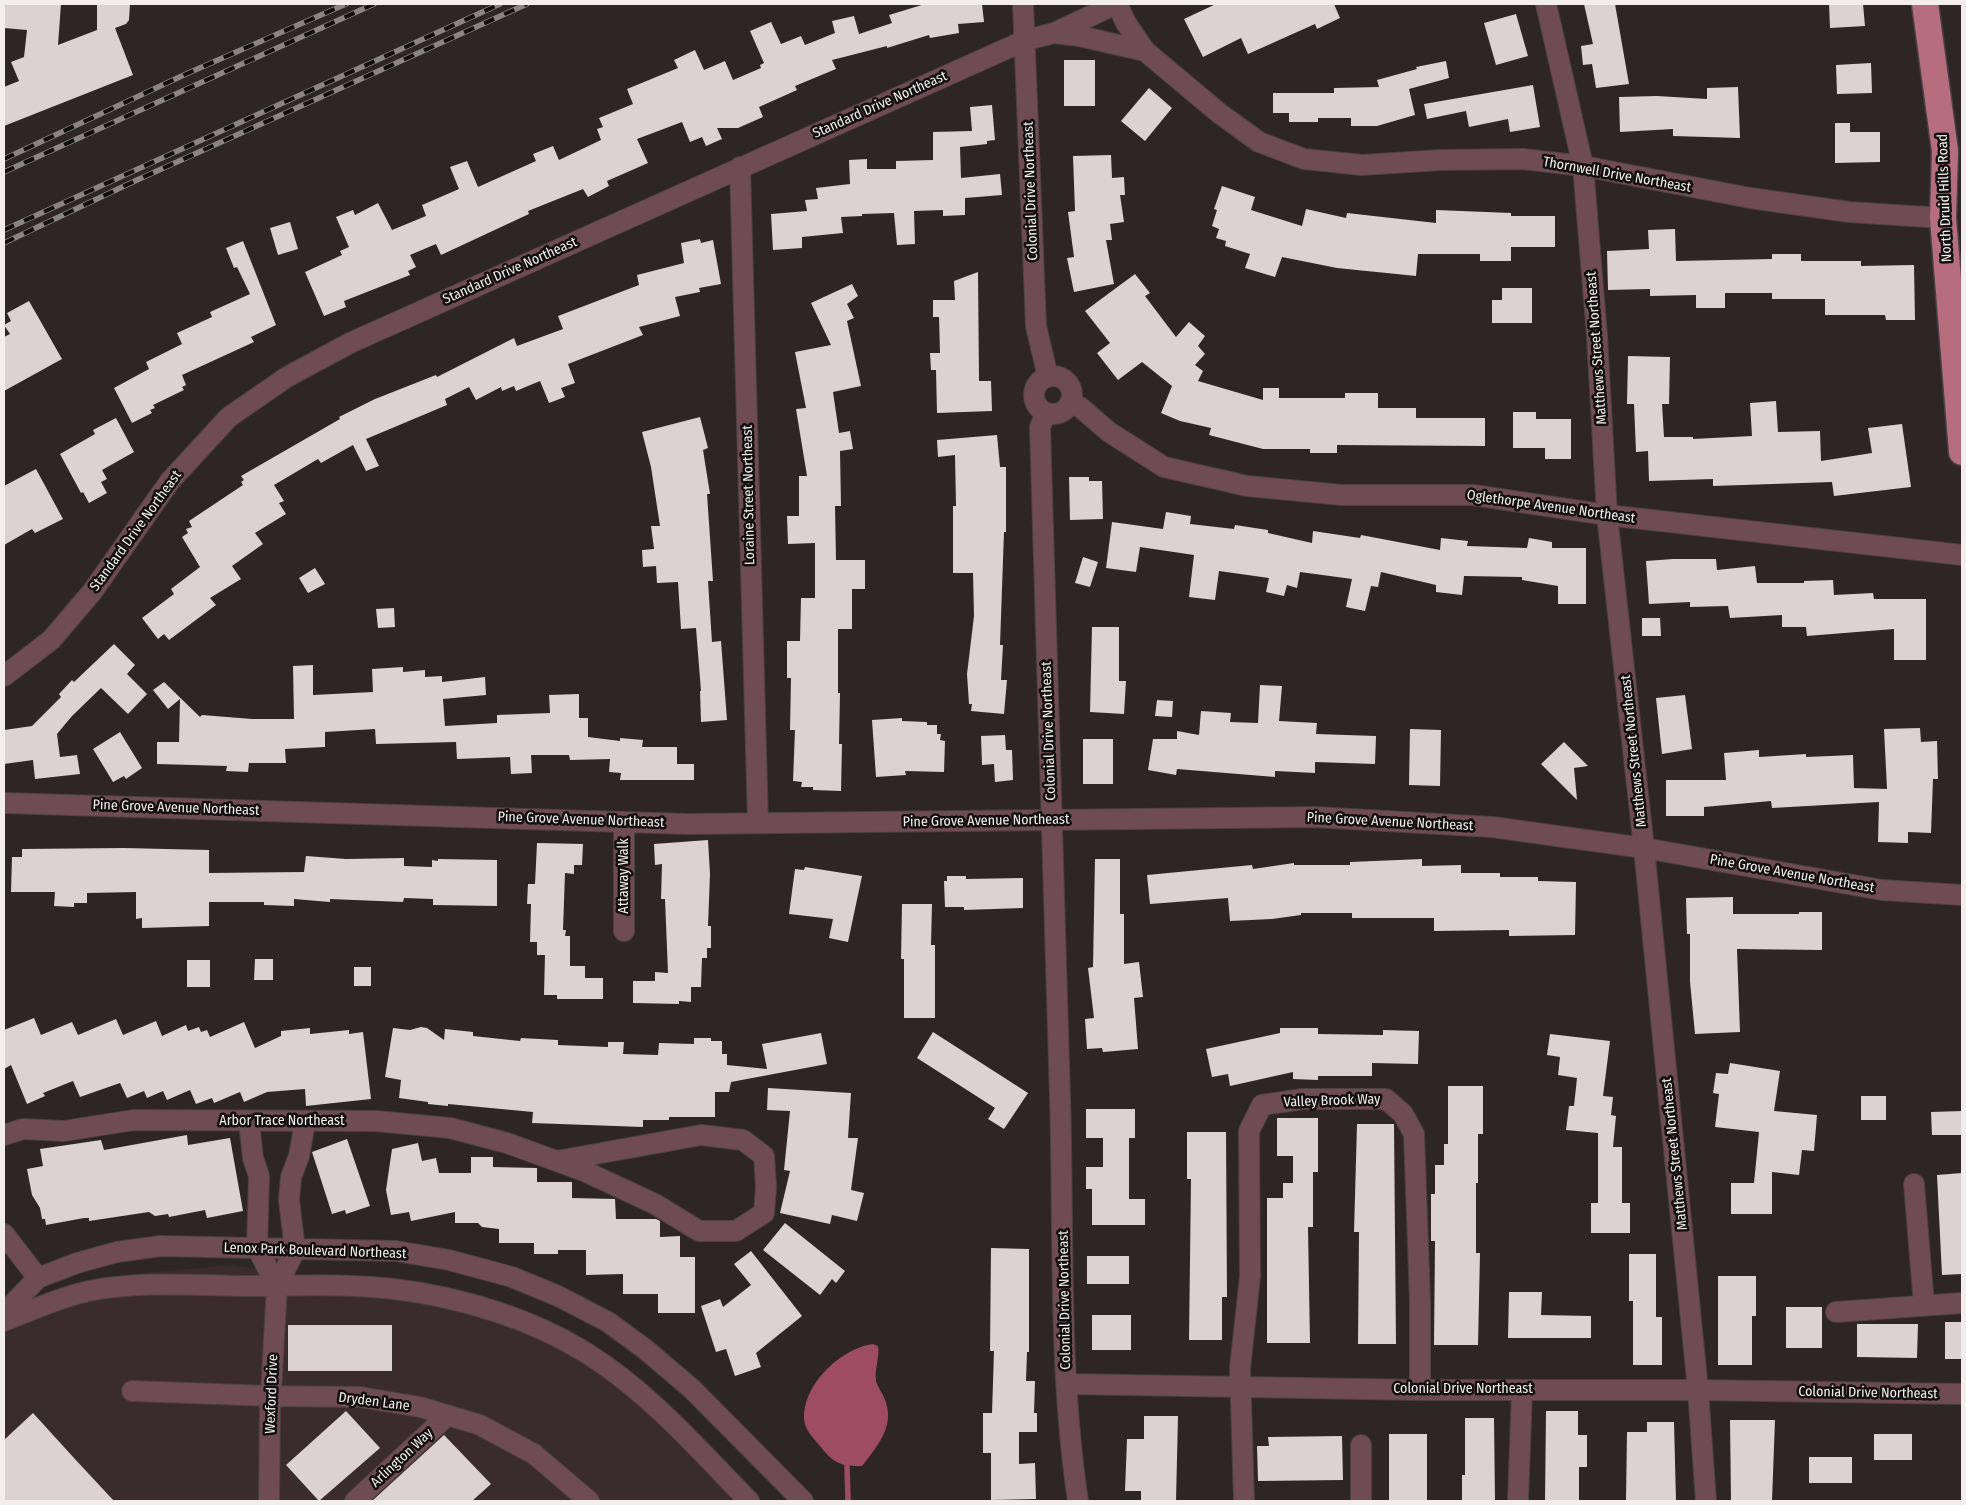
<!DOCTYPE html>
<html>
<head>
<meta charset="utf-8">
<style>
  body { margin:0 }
  #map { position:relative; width:1966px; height:1505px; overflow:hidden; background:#2d2526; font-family:"Fira Sans Condensed",sans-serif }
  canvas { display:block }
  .frame { position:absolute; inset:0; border:5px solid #f3edee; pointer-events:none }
</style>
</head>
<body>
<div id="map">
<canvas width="1966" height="1505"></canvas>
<div class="frame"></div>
</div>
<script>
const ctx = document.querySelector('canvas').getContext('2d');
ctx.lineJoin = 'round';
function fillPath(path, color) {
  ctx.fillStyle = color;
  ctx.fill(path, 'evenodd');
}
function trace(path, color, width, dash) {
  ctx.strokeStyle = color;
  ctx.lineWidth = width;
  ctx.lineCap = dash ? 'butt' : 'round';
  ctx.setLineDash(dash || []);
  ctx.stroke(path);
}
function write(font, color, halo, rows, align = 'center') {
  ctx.font = font + ' "Fira Sans Condensed",sans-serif';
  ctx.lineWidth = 5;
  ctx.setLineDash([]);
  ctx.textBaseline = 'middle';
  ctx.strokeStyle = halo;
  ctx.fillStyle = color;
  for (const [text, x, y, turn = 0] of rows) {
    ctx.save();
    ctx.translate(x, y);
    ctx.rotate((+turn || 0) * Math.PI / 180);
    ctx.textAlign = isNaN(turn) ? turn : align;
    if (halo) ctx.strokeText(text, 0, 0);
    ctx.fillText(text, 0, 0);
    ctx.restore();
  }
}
fillPath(new Path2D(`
  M233 1265 436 1296 528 1315 712 1447 757 1501H4V1325L61 1296 122 1275Z`), '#3a2b2e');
fillPath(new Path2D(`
  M873 1344 878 1346C880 1357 874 1370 876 1381 878 1388 884 1395 886 1403 894 1427 877 1447 862 1466 842 1467 833 1463 820 1446 815 1440 807 1432 805 1424 798 1389 840 1348 873 1344Z`), '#9d4c61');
trace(new Path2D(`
  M847 1466 848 1501`), '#9d4c61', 5.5);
fillPath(new Path2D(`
  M4 4H61L58 45 97 30V4H130L129 20 126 24 115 28 133 75 4 126V87L19 81 11 62 24 57 27 30 4 28Z
  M925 4H982L984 22 958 24 959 33 930 38 929 35 887 48V46L832 60 836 69 795 86 797 90 759 107 763 117 738 128H717L722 139 706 146 702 137 690 142 682 122 637 139 648 163 607 181 609 186 588 197 583 189 528 211 529 214 441 255 436 244 410 255 416 267 408 271 410 275 344 301 346 307 324 316 305 272 342 255 340 251 349 247 336 217 353 210 355 215 378 203 392 230 426 216 422 205 459 189 450 167 467 161 478 187 536 161 533 154 553 146 559 160 601 140 597 129 603 127 599 118 633 104 627 89 678 68 674 60 695 50 704 70 725 61 733 80 761 68 760 65 764 63 750 31 771 22 781 44 801 36 805 45 835 33 832 21 854 16 859 34 892 23 889 15Z
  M1216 4H1334L1340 18 1317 29 1315 24 1248 54 1241 38 1203 57 1184 19Z
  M1584 4H1615L1629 84 1596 88 1592 64 1583 65 1581 46 1593 44Z
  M1829 4H1863L1865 26 1830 28Z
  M1516 14 1528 56 1496 65 1484 23Z
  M1064 60H1095V106H1064Z
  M1446 61 1449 78 1409 89 1415 115 1377 126H1351V118H1318V122H1289V113H1273V93H1334V88L1379 87 1377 80 1417 69 1416 67Z
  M1871 63 1872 93 1837 94 1836 65Z
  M1533 85 1540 127 1510 132 1508 119 1469 127 1466 111 1427 119 1424 104Z
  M1738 87 1740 138 1673 136V129L1620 132 1619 97 1657 96 1707 99V88Z
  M1149 88 1172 108 1145 141 1121 121Z
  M992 105 995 140 987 141V144L960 147 961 178 1000 174 1002 195 965 198V215L943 216V210L914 211 915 244 897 245 894 213 862 214V216L841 217 843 233 802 237V248L773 250 771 214 807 211 805 200 818 199 816 188 850 184 849 160 867 159V169H896V161L933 160V132L972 131 970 107Z
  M1835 123H1850V132H1880V162L1835 163Z
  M1111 155 1112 178 1124 177 1125 195H1120L1124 222 1110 224 1112 240H1106L1114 284 1074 292 1067 258 1074 257 1068 212 1075 211 1073 156Z
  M1222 186 1255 197 1251 210 1302 226 1306 209 1346 218 1347 213 1436 223V210L1511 213V216H1555V247H1511V261H1480V254H1418L1416 276 1337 268 1282 257 1275 277 1245 268 1250 254 1225 246 1226 241 1216 238 1219 229 1212 226 1217 210 1214 209Z
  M290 222 298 249 278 255 270 228Z
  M1675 229 1676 261 1772 259V254H1801V261H1861V266L1914 265 1915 320H1886L1885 315H1825V299H1772V293H1725V308H1696V295L1650 296V289L1608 290 1607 251 1649 249 1648 230Z
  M700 239 701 243 713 240 721 284 699 288 700 292 675 297 680 316 639 327 643 335 568 364 575 383 561 388 565 397 549 403 540 381 516 391 514 386 502 391 501 387 476 400 469 387 445 399 447 405 366 439 379 466 366 471 353 445 321 463 318 459 274 485 284 501 279 503 286 514 255 533 263 544 232 566 241 579 210 598 216 605 169 640 164 634 158 639 142 618 174 594 171 589 200 567 182 537 188 533 186 529 192 527 189 521 243 485 241 482 244 480 241 476 340 419 339 417 375 399 436 375 437 377 514 338 517 346 563 329 558 316 639 285 637 275 684 263 681 243Z
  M243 241 276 325 251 337 254 342 182 375 186 385 182 387 184 390 153 405 155 408 150 410 152 413 132 423 114 388 149 369 146 362 182 344 177 333 212 317 210 312 250 294 237 267 234 268 226 248Z
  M978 272 979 381H991L992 411 937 413 936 370H931L930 353H940L939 317H933V300H955L954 281Z
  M1135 274 1150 293 1145 296 1176 337 1189 322 1205 336 1198 346 1205 354 1195 365 1203 371 1198 381 1263 400V388H1279V398H1345V393H1378V408H1416V418H1485V446L1337 445V453H1310V449H1263L1209 435 1211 428 1180 421 1161 413 1172 386 1142 362 1118 380 1097 353 1110 343 1085 311Z
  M852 284 858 296 847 304 854 318 847 321 861 386 833 392 839 433 850 431 853 449 840 451 841 506H835L836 560H865V589H852V629H838V693H840L839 744H842L841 791 813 790V787H801L802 782 793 781 795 730H790L791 678H787V641H800L801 598H815V543L788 544 787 516H799V476H807L796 409 806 408 795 352 831 345 811 303Z
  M1502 288H1532V323H1492V300H1502Z
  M29 301 62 359 4 391V337L10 334 4 325 11 321 7 313Z
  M1628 356 1670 357 1669 404H1662L1664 437H1693V439L1752 436 1750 403 1776 401 1778 432 1820 431 1821 461 1872 453 1868 428 1902 424 1911 487 1834 496 1832 482 1713 486V479L1649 481 1648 451 1636 452 1634 404H1627Z
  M1513 412H1536V419H1571V459H1545V448H1513Z
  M700 417 708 448 703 450 710 494H707L713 581H708L712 642 721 641 727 720 701 722 700 691H701L696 628 681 629 678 582 657 583 656 566 643 567 642 550 654 549 651 526H660L651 467 642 432Z
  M116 418 134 452 102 470 107 479 101 482 107 493 89 503 83 492 81 493 60 454 95 434 93 430Z
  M997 435 1000 467H1006V532H1004L1000 645H1003L1001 680H1007L1004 714 971 711 972 704H969L967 674 974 616 973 573H953V506H956L955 455 938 457 937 440Z
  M36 469 63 519 35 533 32 529 4 545V486Z
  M1069 477H1089V481H1102L1103 519 1070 520Z
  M1166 512 1191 516 1190 524 1234 529 1235 525 1268 530V533L1312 543 1313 531 1360 538 1361 535 1440 550 1441 538 1468 541 1467 546 1527 548 1529 538 1552 542V548H1586V604H1558V586L1522 580V577L1464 576 1462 595 1436 592V585L1381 572 1378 587 1371 586 1365 611 1346 607 1352 579 1300 572 1297 588 1287 585 1284 596 1266 592 1269 578 1219 571 1215 600 1189 597 1194 555 1140 547 1136 572 1106 568 1112 522 1163 529Z
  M1083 557 1098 562 1090 587 1075 583Z
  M1673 559H1716L1717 570 1755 566 1757 583H1804V581L1833 580 1834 595 1873 593 1874 599H1926V660H1894V629L1807 636 1806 627H1782V615L1730 618 1728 606 1690 607V602L1649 604 1646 561Z
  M315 568 325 584 308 593 299 578Z
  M394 608 395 627 378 628 376 609Z
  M1642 618H1660L1661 636H1642Z
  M1092 627H1119V681H1126L1124 714 1090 712Z
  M114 644 135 665 127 674 147 694 128 714 101 688 72 716 57 734 60 757 77 755 80 774 35 779 33 760 4 764V730L32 726 61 697 59 694 72 680 74 682Z
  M313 665V695L373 692 372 669 403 667V672L425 670V677L442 676V682L485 677 486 695 443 699 445 726 497 723V715L550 713 549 695 579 694V718H588V737L620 741V738L643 740 642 747H677V764H694V780H620L621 773 609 772 610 759 570 760 569 755H531L532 773 511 774 510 757 457 759 456 742 376 744 375 729 325 732V747L285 749 286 763H249L248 772 226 771 227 766 157 764V742H179L180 699 168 709 153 690 164 682 200 717 202 715 252 719H294L293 666Z
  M1260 685 1282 686 1279 721 1317 723 1316 734 1376 736 1375 764 1315 762V773L1275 771V777L1177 769 1176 775 1148 770 1153 739H1177V731L1199 735 1201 711 1231 713 1230 722 1258 723Z
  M1685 695 1692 749 1662 754 1656 698Z
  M1157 700 1173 701 1172 717 1155 716Z
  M902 718V721L927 722V725H937V734H941L940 740 945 741 944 772 905 771 906 775 876 777 872 720Z
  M1920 728 1921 742 1937 741 1938 779H1933L1931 833 1908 832V843L1878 842 1879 802 1772 808 1771 801 1704 807V816H1666V780H1726L1724 753 1759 750V757L1806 754V757L1853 755 1854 788 1887 789 1884 729Z
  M1410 729 1441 730 1440 786 1409 785Z
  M120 732 142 768 126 779 124 776 113 782 93 749Z
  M1005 735 1006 750H1012L1013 780 995 782 994 764 982 765 981 736Z
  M1083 739H1113V784H1083Z
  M1564 742 1588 766 1574 768 1577 800 1541 764Z
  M708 840 710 874 708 926H711V948H707V958H702L701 987H691V1002L679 1001V1004L633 1003V981H655V972L668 973 665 899H661L662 864 655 865 654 844Z
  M537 843 583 844 582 865H574V874L565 873 563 930H566L565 936H570V966H585V978H603V999H557V995H544L545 955H537V942H530L531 904H527L528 884H535Z
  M124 848 209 850V873L304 872 306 856 346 859 404 858V866L432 867V860L438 861V859L497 860V906L433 905V899L404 898 403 902 330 899V902L294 899V906L264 905V902H209V926L142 928V918L136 919V892L87 893V903H74V907L54 906 55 892H11L12 857H22V849Z
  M1095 859H1120V914H1124V964L1139 962 1143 997 1134 998 1138 1049 1103 1052 1102 1048 1087 1049 1085 1019 1094 1018 1088 968 1093 967Z
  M1422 859V866L1461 865V873H1500V877H1538V881L1576 882 1575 935 1509 936V930L1434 931V918H1352V913H1301V915L1272 919 1230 921 1228 898 1150 904 1147 875 1252 865 1253 869 1294 863V865H1350V862Z
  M805 867 862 876 848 942 829 938 833 919 789 914 795 869 804 870Z
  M947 876H966V879L1023 878V908L964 910V907H945L944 881H947Z
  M1733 897V914H1799V912H1822V950L1737 949 1740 1032 1695 1034 1690 982V934H1687L1686 898Z
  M902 904H932L931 945H935V1018H904V959H901Z
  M255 959H273V980H254Z
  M187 960H210V987H187Z
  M354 967H371V986H354Z
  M34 1018 41 1035 72 1022 78 1035 116 1019 123 1035 156 1021 162 1036 186 1025 188 1031 199 1027 201 1032 207 1030 210 1037 244 1022 255 1048 281 1036V1031L310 1028V1034L349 1030V1034L363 1032 371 1099 306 1106 305 1089 267 1092 244 1102 240 1092 214 1103 212 1098 196 1104 190 1090 167 1100 163 1091 147 1098 144 1091 127 1098 120 1083 80 1097 73 1081 43 1093 45 1096 27 1104 11 1065 4 1069V1030Z
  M421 1027 427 1028 444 1040 445 1029 473 1032V1036L520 1041 521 1038 558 1040V1045L608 1047V1042H624L623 1054 658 1055 659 1043 694 1044V1038H711V1041H722V1054H727V1065L767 1069 762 1044 821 1033 827 1064 731 1082 729 1092H715V1117H669V1120H643V1127L532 1123 533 1112 448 1104V1106L428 1104V1102L399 1098 401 1080 385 1077 393 1028 410 1030Z
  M1280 1028H1318V1034L1383 1035V1030L1419 1031 1418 1064 1372 1063V1076H1318V1080L1293 1079V1072L1230 1086 1228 1074 1212 1077 1206 1049 1280 1033Z
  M933 1032 1028 1093 1004 1129 988 1119 995 1108 917 1058Z
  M1550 1034 1610 1041 1603 1096 1613 1097 1611 1115 1616 1116 1613 1147H1622V1203H1630V1233H1591V1203H1598V1133L1566 1130 1569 1106H1574L1577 1078 1558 1075 1560 1057 1547 1055Z
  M1730 1063 1780 1071 1774 1111 1817 1115 1814 1151 1802 1150 1799 1175 1772 1172V1214H1731V1183H1754L1759 1132 1715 1127 1719 1094 1713 1093 1716 1073 1728 1074Z
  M1448 1086H1483V1134H1478V1183H1476V1253H1480L1478 1345H1434L1435 1241H1431V1194H1435V1165H1444V1144H1448Z
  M768 1088 851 1093 848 1138H858L851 1190 864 1193 857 1221 832 1215 830 1224 780 1213 790 1171 784 1170 790 1111 767 1110Z
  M1861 1096H1886V1120H1861Z
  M1086 1109H1135V1138H1129V1199H1145V1225H1092V1189H1086V1167H1103V1138H1086Z
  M1962 1111V1135H1932L1931 1112Z
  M1277 1118H1318V1172H1313V1227H1308L1310 1343H1267V1198H1283V1183H1293V1156H1277Z
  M1357 1124H1394L1396 1344H1358L1359 1232H1354Z
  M1187 1132H1226L1227 1297H1222V1340H1189L1191 1179H1187Z
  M187 1135 188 1145 230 1138 243 1211 207 1218 205 1210 169 1217 168 1214 155 1216 149 1212 89 1221V1218H84L46 1225 45 1219H42L40 1208 32 1195 27 1169 43 1166 40 1149 101 1140 104 1150Z
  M347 1139 370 1206 346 1214 345 1210 332 1214 312 1152Z
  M418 1143 422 1161 436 1158 439 1173H471V1157H493V1167L537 1168V1182H572V1198L615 1199 616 1219H656L660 1221V1237L680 1236V1257H695V1313H658V1294H623V1274L586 1275V1250H558V1254H534V1243H499V1229L482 1227 478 1223H455V1212L411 1221 409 1212 391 1215 386 1190 392 1149Z
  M1962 1173V1274L1942 1275 1937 1175Z
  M785 1223 845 1271 836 1283 832 1279 820 1295 763 1250Z
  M991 1248 1029 1249V1352H1027L1026 1381H1035L1034 1413H1037V1432H1019V1464L1035 1463 1036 1499 991 1500V1453H983V1413H992L994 1351H990Z
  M751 1251 802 1316 756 1353 761 1367 735 1376 726 1349 716 1352 701 1306 720 1299 723 1307 751 1285 734 1264Z
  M1629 1254H1656V1317H1662V1365H1633V1301H1629Z
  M1087 1256H1129V1284H1087Z
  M1718 1276H1756V1316H1752V1365H1718Z
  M1509 1292H1542L1541 1315 1591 1316V1338H1508Z
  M1786 1307H1822V1348H1786Z
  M1092 1315H1131V1350H1092Z
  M1945 1322H1962V1359H1945Z
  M1857 1324H1918L1917 1358 1857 1357Z
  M288 1325H392V1371H288Z
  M346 1411 380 1448 319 1501 286 1465Z
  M1546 1411H1578V1435H1587V1467H1579V1501H1545Z
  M33 1413 74 1458 114 1501H4V1440Z
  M1144 1416H1178L1176 1501H1141V1491H1125L1127 1439H1144Z
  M1465 1418H1494L1495 1501H1462V1475H1465Z
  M1730 1420H1775L1772 1501H1731Z
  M1647 1422H1674L1676 1501H1626L1627 1432H1647Z
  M1389 1434H1427V1501H1389Z
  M1874 1434H1912V1460H1874Z
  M444 1435 491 1484 472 1501H372Z
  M1342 1436 1343 1480 1258 1481 1257 1446H1269L1268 1437Z
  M1809 1457H1852V1483H1809Z`), '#dcd1d3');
const minor = new Path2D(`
  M1023 4 1036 326 1048 377
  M1117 4 1126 23 1145 51 1219 113 1259 142 1304 159 1362 165 1441 160 1523 159 1583 166 1750 198 1849 212 1943 218
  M1546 4 1583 166 1597 336 1607 515 1644 848 1698 1390 1706 1501
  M1054 33 1079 36 1145 51
  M740 167 758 823
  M1034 395a19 19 0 1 1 38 0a19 19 0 1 1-38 0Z
  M1071 403 1080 407 1109 432 1164 467 1247 486 1342 495H1473L1607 515 1962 555
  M1046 413 1040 427C1047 650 1054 873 1060 1097 1064 1232 1058 1368 1078 1501
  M4 676 51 640 92 592 170 481 229 417 287 377 350 343 1026 40 1054 33 1116 4
  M4 803 689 824 1315 817 1492 827 1644 848 1882 890 1962 895
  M624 822V931
  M249 1122 253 1158 259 1176 257 1248 277 1286
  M4 1135 23 1129 64 1131 134 1120 376 1121 450 1128 507 1143 584 1171 655 1204 699 1231H736L764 1213 766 1187 764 1156 743 1140 701 1135 557 1161
  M1914 1184 1924 1305
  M4 1234 38 1278
  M1836 1312 1962 1303
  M4 1313 38 1278 77 1263 117 1252 161 1246 396 1251 449 1260 512 1277 558 1296 608 1322 645 1349 692 1389 803 1501
  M4 1321C30 1311 63 1296 89 1291 140 1281 191 1285 242 1286 292 1286 344 1283 394 1289 460 1297 531 1318 588 1354 650 1393 699 1450 749 1501
  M1067 1384 1420 1390H1698L1962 1394
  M132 1391 271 1396 360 1397 420 1407 480 1425 534 1454 589 1501
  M269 1501 270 1410 277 1286 295 1250 289 1200 291 1177 299 1156 305 1122
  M355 1501 448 1415
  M1244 1501 1240 1368 1250 1277 1249 1131 1262 1105 1303 1099H1386L1403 1114 1414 1134 1420 1301V1390
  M1361 1501V1445
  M1518 1501 1522 1390`);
const major = new Path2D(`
  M1925 4 1945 151 1943 218 1962 452`);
trace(minor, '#494142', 22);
trace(major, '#494142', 29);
trace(minor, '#6f4c53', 20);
trace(major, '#b66e7f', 26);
const rail = new Path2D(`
  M4 159 186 74 346 4
  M4 172 374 4
  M4 230 500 4
  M4 243 137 180 527 4`);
trace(rail, '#8b8485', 5.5);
trace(rail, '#120f10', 4, [11]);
write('14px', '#f3edee', '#120f10', [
  ["Standard Drive Northeast",880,105,-24],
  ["Thornwell Drive Northeast",1617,175,10],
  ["Colonial Drive Northeast",1031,191,-92],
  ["North Druid Hills Road",1945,198,-92],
  ["Standard Drive Northeast",510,271,-24],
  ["Matthews Street Northeast",1597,348,-94],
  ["Loraine Street Northeast",749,495,-91],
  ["Oglethorpe Avenue Northeast",1551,507,8],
  ["Standard Drive Northeast",136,531,-54],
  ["Colonial Drive Northeast",1049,731,-92],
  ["Matthews Street Northeast",1634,751,-96],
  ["Pine Grove Avenue Northeast",176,808,2],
  ["Pine Grove Avenue Northeast",581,820,2],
  ["Pine Grove Avenue Northeast",986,821,-1],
  ["Pine Grove Avenue Northeast",1390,822,3],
  ["Pine Grove Avenue Northeast",1792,874,10],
  ["Attaway Walk",624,876,-90],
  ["Valley Brook Way",1332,1101,-2],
  ["Arbor Trace Northeast",282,1121],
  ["Matthews Street Northeast",1675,1154,-96],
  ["Lenox Park Boulevard Northeast",315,1251,2],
  ["Colonial Drive Northeast",1065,1300,-91],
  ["Colonial Drive Northeast",1463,1389],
  ["Colonial Drive Northeast",1868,1393,1],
  ["Wexford Drive",272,1394,-88],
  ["Dryden Lane",374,1402,7],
  ["Arlington Way",402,1458,-43]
]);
</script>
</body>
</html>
